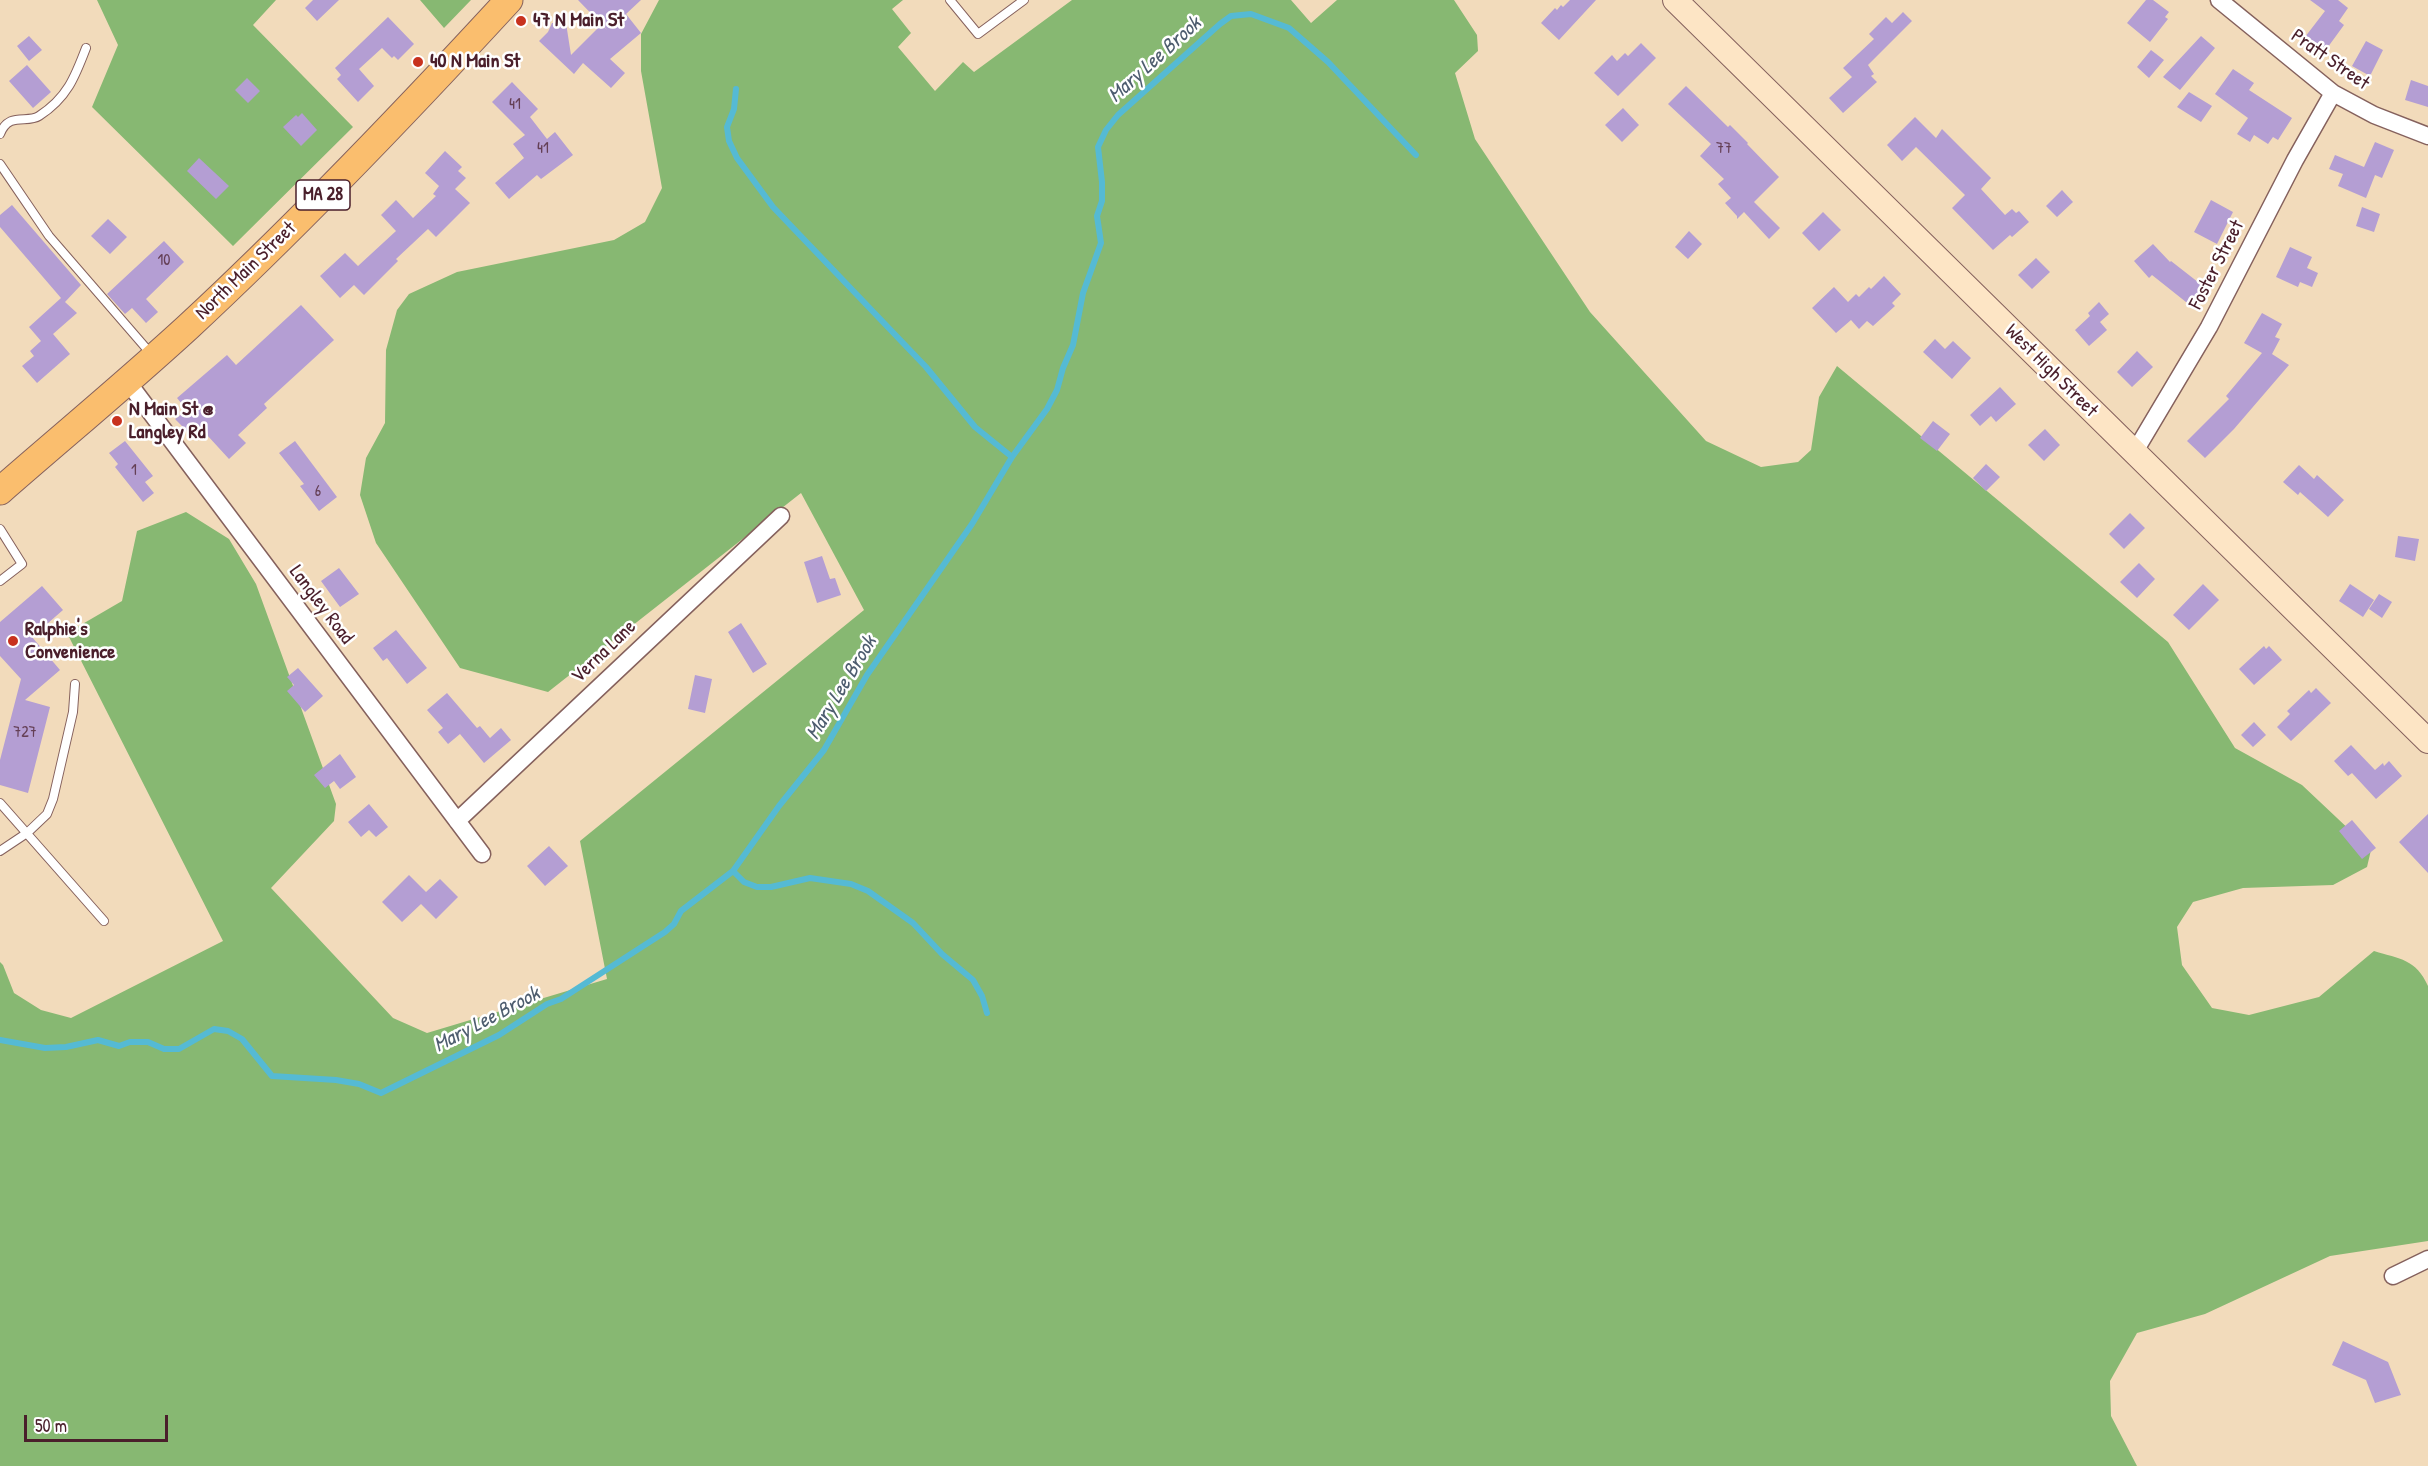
<!DOCTYPE html>
<html>
<head>
<meta charset="utf-8">
<style>
  body { margin:0 }
  #map { position:relative; width:2428px; height:1466px; overflow:hidden; background:#f2dbbb; font-family:"Patrick Hand",sans-serif }
  canvas { display:block }
  .scale { position:absolute; left:24px; top:1415px; width:144px; height:27px; box-sizing:border-box; border:3px solid #4a1f2b; border-top:0; padding-left:8px; font-size:18px; line-height:21px; white-space:nowrap; color:#4a1f2b; -webkit-text-stroke:4px #fff; paint-order:stroke }
</style>
</head>
<body>
<div id="map">
<canvas width="2428" height="1466"></canvas>
<div class="scale">50 m</div>
</div>
<script>
const ctx = document.querySelector('canvas').getContext('2d');
ctx.lineJoin = 'round';
function fillPath(path, color) {
  ctx.fillStyle = color;
  ctx.fill(path, 'evenodd');
}
function trace(path, color, width, dash) {
  ctx.strokeStyle = color;
  ctx.lineWidth = width;
  ctx.lineCap = dash ? 'butt' : 'round';
  ctx.setLineDash(dash || []);
  ctx.stroke(path);
}
function write(font, color, halo, rows, align = 'center') {
  ctx.font = font + ' "Patrick Hand",sans-serif';
  ctx.lineWidth = 5;
  ctx.setLineDash([]);
  ctx.textBaseline = 'middle';
  ctx.strokeStyle = halo;
  ctx.fillStyle = color;
  for (const [text, x, y, turn = 0] of rows) {
    ctx.save();
    ctx.translate(x, y);
    ctx.rotate((+turn || 0) * Math.PI / 180);
    ctx.textAlign = isNaN(turn) ? turn : align;
    if (halo) ctx.strokeText(text, 0, 0);
    ctx.fillText(text, 0, 0);
    ctx.restore();
  }
}
fillPath(new Path2D(`
  M97 0H276L253 25 353 127 233 246 92 107 118 45Z
  M420 0H471L444 28Z
  M659 0H903L892 9 911 33 898 47 935 91 963 62 974 72 1072 0H1291L1311 23 1337 0H1454L1477 35 1478 51 1455 73 1475 139 1590 312 1706 441 1761 467 1798 462 1811 450 1819 397 1837 366 2168 642 2235 748 2302 785 2371 850 2367 867 2333 885 2243 888 2193 902 2177 927 2182 965 2212 1008 2249 1015 2319 997 2374 951C2400 959 2416 959 2428 986V1241L2330 1256 2205 1314 2137 1333 2110 1381 2111 1416 2137 1466H0V962L3 965 14 993 41 1010 71 1018 223 941 67 633 122 601 137 531 186 512 229 539 256 584 336 804 334 821 271 888 393 1018 427 1033 607 979 580 841 864 610 801 493 548 692 460 668 376 543 360 495 366 458 385 423 386 350 397 310 409 294 457 272 614 240 645 222 662 188 641 71V34Z`), '#87b872');
trace(new Path2D(`
  M736 89 734 109 727 127 729 141 737 158 773 207 926 367 975 427 1012 457
  M733 871 744 882 757 887H771L810 878 851 884 868 891 913 923 942 954 973 980 982 996 987 1013
  M0 1040 45 1048 66 1047 98 1040 119 1046 130 1042H148L164 1049H179L214 1029 228 1031 242 1039 272 1076 336 1080 359 1084 381 1093 499 1035 547 1004 561 999 665 932 674 924 681 911 733 871 779 806 824 750 867 675 972 524 1012 457 1047 409 1057 390 1063 368 1073 345 1083 293 1101 243 1097 216 1102 201V182L1098 147 1106 130 1118 115 1220 24 1231 16 1251 14 1289 28 1328 62 1416 155`), '#55bad4', 6);
fillPath(new Path2D(`
  M313 0H339L317 21 305 8Z
  M578 0H641L626 14 641 33 610 59 625 73 611 88 583 63 574 74 539 41 548 32 552 23H566L571 55 601 25 607 30Z
  M1570 0H1596L1559 40 1541 23 1555 8 1557 10 1561 5 1563 7Z
  M2146 0H2153L2169 12 2165 17 2168 19 2150 42 2127 23Z
  M2310 0H2338L2348 8 2339 21 2344 25 2325 51 2305 37 2325 11Z
  M1903 12 1912 21 1868 65 1874 74 1871 76 1877 82 1843 113 1829 98 1852 77 1843 68 1874 39 1869 34 1886 17 1892 23Z
  M388 17 414 44 398 60 394 56 392 58 382 48 359 69 374 86 358 102 337 79 341 75 335 68Z
  M29 36 42 50 29 61 17 46Z
  M2201 36 2215 48 2180 90 2163 77Z
  M2366 41 2383 50 2370 76 2352 66Z
  M1641 43 1656 58 1618 96 1594 73 1612 55 1617 61 1625 53 1628 56Z
  M2151 50 2164 60 2149 78 2137 67Z
  M27 65 51 92 33 108 9 81Z
  M2233 69 2254 83 2249 90 2292 118 2278 140 2273 137 2268 144 2254 135 2250 142 2237 134 2248 118 2215 94Z
  M247 78 260 91 248 103 235 90Z
  M2411 80 2428 86V107L2405 100Z
  M512 82 538 109 530 117 547 139 555 132 573 155 541 179 537 175 509 199 495 183 524 158 513 144 525 135 492 102Z
  M1686 86 1728 127 1730 125 1748 143 1747 144 1779 177 1754 202 1780 228 1769 239 1744 212 1737 219V216L1725 203 1731 198 1718 184 1724 179 1700 156 1711 144 1668 104Z
  M2189 92 2212 106 2201 122 2177 107Z
  M1623 108 1639 125 1622 142 1605 125Z
  M302 113 317 130 301 146 283 127 296 115 298 117Z
  M1915 117 1936 138 1942 129 1991 178 1981 189 2005 215 2012 209 2016 213 2019 211 2029 222 2012 237 2010 235 1993 250 1952 208 1965 195 1916 147 1902 161 1887 145Z
  M2375 142 2394 150 2382 178 2375 175 2366 198 2338 186 2343 174 2329 169 2335 155 2364 167Z
  M445 151 462 167 458 171 466 178 455 189 470 203 436 237 428 229 396 259 398 261 364 295 354 285 340 298 320 276 345 253 358 266 396 231 381 215 396 200 413 218 436 196 433 194 439 186 425 173Z
  M199 158 229 186 216 199 187 171Z
  M2062 190 2073 202 2057 217 2046 206Z
  M2211 200 2233 212 2217 244 2194 232Z
  M12 205 81 285 65 302 77 313 53 334 70 354 37 383 22 366 34 356 30 351 41 341 29 327 61 298 0 227V215Z
  M2362 207 2380 214 2374 232 2356 226Z
  M1823 212 1841 230 1819 251 1802 233Z
  M108 219 127 237 110 254 91 236Z
  M1689 231 1702 244 1688 259 1675 247Z
  M164 241 184 262 146 299 158 312 146 323 132 308 125 314 107 294Z
  M2153 244 2170 262 2171 261 2203 286 2199 292 2201 294 2191 306 2152 275 2149 278 2134 261Z
  M2290 247 2312 257 2307 268 2318 273 2312 287 2300 282 2298 287 2276 277Z
  M2036 258 2050 272 2032 289 2018 275Z
  M1884 276 1901 294 1892 303 1895 306 1873 326 1867 321 1859 329 1851 320 1836 333 1812 308 1834 287 1848 302 1856 294 1859 297 1869 287 1871 289Z
  M2099 302 2109 314 2100 322 2107 330 2089 346 2075 330 2090 316 2088 313Z
  M301 305 334 340 264 404 267 408 238 435 246 443 229 459 196 423 187 431 175 419 187 410 177 398 227 355 236 365Z
  M2262 313 2282 324 2275 337 2280 339 2272 354 2289 365 2234 429 2205 458 2187 441 2229 399 2226 396 2262 353 2244 343Z
  M1935 339 1945 349 1953 341 1971 358 1952 379 1923 352Z
  M2137 351 2153 367 2132 387 2117 372Z
  M2000 387 2016 404 1996 422 1991 416 1980 426 1970 415Z
  M1933 421 1950 434 1937 451 1920 438Z
  M2045 429 2060 445 2044 461 2028 445Z
  M125 441 153 476 145 482 154 493 143 502 115 467 118 464 109 453Z
  M295 441 337 497 319 511 300 486 304 484 279 453Z
  M1986 464 2000 477 1986 491 1973 478Z
  M2299 465 2314 479 2317 475 2344 500 2328 517 2300 492 2298 495 2283 482Z
  M2130 513 2145 528 2124 549 2109 534Z
  M2398 536 2419 539 2415 561 2395 557Z
  M822 556 830 579 835 578 841 595 817 603 804 562Z
  M2139 563 2155 579 2137 598 2120 582Z
  M339 568 359 594 340 607 321 581Z
  M2203 584 2219 600 2189 630 2173 615Z
  M2350 584 2374 600 2363 617 2339 601Z
  M42 586 63 610 32 637 60 670 25 700 50 707 28 793 0 785V760L21 679 0 656V622Z
  M2379 594 2392 602 2382 618 2369 609Z
  M741 623 767 664 753 673 728 632Z
  M396 630 427 668 407 684 387 658 383 661 373 648Z
  M2264 646 2266 649 2269 646 2282 660 2254 685 2239 669Z
  M298 668 323 696 305 712 287 691 294 685 287 677Z
  M695 675 712 679 705 713 688 709Z
  M2316 688 2331 703 2291 741 2277 727 2290 714 2287 711 2309 690 2311 693Z
  M447 693 477 728 480 726 490 738 501 728 511 740 484 763 460 734 448 744 438 732 443 728 427 710Z
  M2254 722 2266 735 2253 747 2241 735Z
  M2351 745 2375 770 2383 763 2384 766 2389 761 2402 776 2376 799 2352 773 2348 776 2334 761Z
  M340 754 356 777 340 789 334 781 325 788 314 775Z
  M369 804 388 827 376 837 369 830 361 837 348 822Z
  M2428 814V873L2399 842Z
  M2352 820 2376 848 2362 859 2339 831Z
  M549 846 568 866 545 886 527 866Z
  M409 875 426 892 440 879 458 897 436 919 421 904 402 922 382 902Z
  M2343 1341 2388 1362 2401 1395 2375 1403 2366 1380 2332 1365Z`), '#b49ed3');
const service = new Path2D(`
  M950 0 978 34 1024 0
  M0 134C9 111 27 124 39 116 67 98 75 77 86 48
  M0 164 49 236 152 355
  M0 529 22 564 0 581
  M0 803 104 921
  M0 851 27 833 47 814 53 799 73 712 75 684`);
const minor = new Path2D(`
  M2219 0 2333 93 2374 115 2428 136
  M127 381 482 854
  M2134 453 2209 327 2295 160 2333 93
  M457 821 781 516
  M2393 1276 2428 1259`);
const secondary = new Path2D(`
  M1675 0 2428 741`);
const primary = new Path2D(`
  M0 491C63 436 127 383 188 327 300 223 406 112 509 0`);
trace(service, '#85615d', 10);
trace(minor, '#85615d', 19);
trace(secondary, '#85615d', 26);
trace(primary, '#85615d', 29);
trace(service, '#fff', 8);
trace(minor, '#fff', 16);
trace(secondary, '#fde5c5', 24);
trace(primary, '#fabe6e', 27);
for (const [x, y, r, color] of [
  [521,21,6,"#c8321e"],
  [418,62,6,"#c8321e"],
  [117,421,6,"#c8321e"],
  [13,641,6,"#c8321e"]
]) {
  const dot = new Path2D();
  dot.arc(x, y, r, 0, 2 * Math.PI);
  ctx.fillStyle = color;
  ctx.fill(dot);
  trace(dot, '#fff', 2);
}
write('16px', '#643f55', null, [
  ["41",515,105],
  ["41",543,149],
  ["77",1724,149],
  ["10",164,261],
  ["1",134,471],
  ["6",318,492],
  ["727",25,733]
]);
for (const [x, y, w] of [
  [323,195,54]
]) {
  const box = new Path2D();
  box.roundRect(x - w / 2, y - 15, w, 30, 4.5);
  ctx.fillStyle = '#fff';
  ctx.fill(box);
  trace(box, '#4a1f2b', 1.5);
}
write('bold 18px', '#4a1f2b', null, [
  ["MA 28",323,195]
]);
write('bold 20px', '#4a1f2b', '#fff', [
  ["47 N Main St",533,21],
  ["40 N Main St",430,62],
  ["N Main St @",129,410],
  ["Langley Rd",129,433],
  ["Ralphie's",25,630],
  ["Convenience",25,653]
], 'left');
write('20px', '#4a1f2b', '#fff', [
  ["Pratt Street",2330,60,35],
  ["Foster Street",2217,265,-63],
  ["North Main Street",246,271,-44],
  ["West High Street",2051,371,45],
  ["Langley Road",321,605,53],
  ["Verna Lane",604,652,-44]
]);
write('italic 21px', '#4e5d6f', '#fff', [
  ["Mary Lee Brook",1155,60,-42],
  ["Mary Lee Brook",842,688,-59],
  ["Mary Lee Brook",487,1020,-28]
]);
</script>
</body>
</html>
